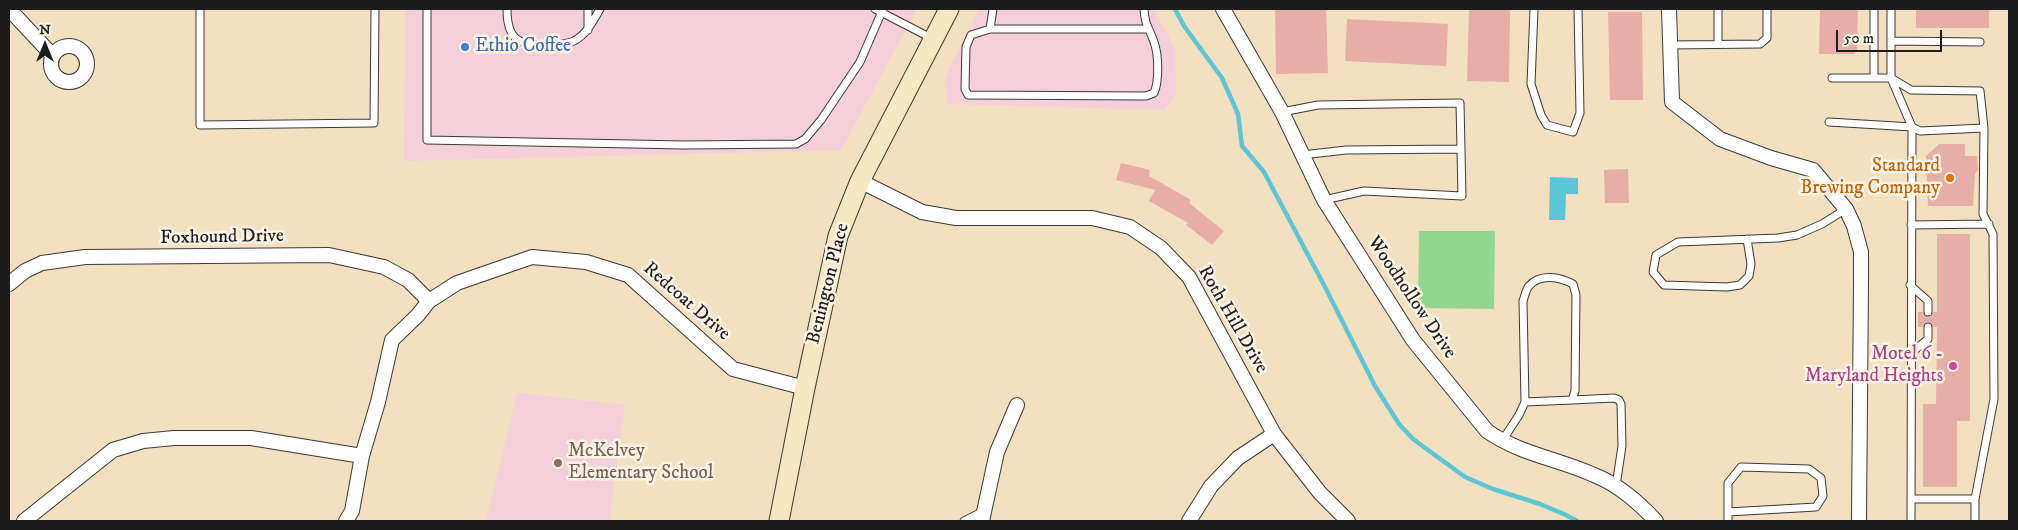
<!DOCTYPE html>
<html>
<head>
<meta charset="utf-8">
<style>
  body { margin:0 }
  #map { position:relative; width:2018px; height:530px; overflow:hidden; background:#f2e0c1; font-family:"IM FELL DW Pica",serif }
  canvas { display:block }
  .frame { position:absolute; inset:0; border:10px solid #1c1c1c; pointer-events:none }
  .north { position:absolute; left:20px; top:20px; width:50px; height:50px; -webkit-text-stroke:4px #fcf5e5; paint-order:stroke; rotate:0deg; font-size:14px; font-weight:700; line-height:20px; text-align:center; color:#1c1c1c }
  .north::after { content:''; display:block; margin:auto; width:18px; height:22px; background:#1c1c1c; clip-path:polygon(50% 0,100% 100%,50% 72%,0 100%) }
  .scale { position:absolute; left:1836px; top:30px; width:106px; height:22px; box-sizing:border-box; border:2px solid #1c1c1c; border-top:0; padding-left:6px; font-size:15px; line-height:18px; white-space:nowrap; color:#1c1c1c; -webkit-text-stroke:4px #fcf5e5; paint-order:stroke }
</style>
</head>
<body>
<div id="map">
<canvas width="2018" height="530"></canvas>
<div class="frame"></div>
<div class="north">N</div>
<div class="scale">50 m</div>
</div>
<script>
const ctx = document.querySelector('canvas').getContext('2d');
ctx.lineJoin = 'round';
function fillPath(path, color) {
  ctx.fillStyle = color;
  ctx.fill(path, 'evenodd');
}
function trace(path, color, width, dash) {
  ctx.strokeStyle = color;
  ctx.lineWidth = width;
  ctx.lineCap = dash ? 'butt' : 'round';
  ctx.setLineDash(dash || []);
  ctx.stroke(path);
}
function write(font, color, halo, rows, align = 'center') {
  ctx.font = font + ' "IM FELL DW Pica",serif';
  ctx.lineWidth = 5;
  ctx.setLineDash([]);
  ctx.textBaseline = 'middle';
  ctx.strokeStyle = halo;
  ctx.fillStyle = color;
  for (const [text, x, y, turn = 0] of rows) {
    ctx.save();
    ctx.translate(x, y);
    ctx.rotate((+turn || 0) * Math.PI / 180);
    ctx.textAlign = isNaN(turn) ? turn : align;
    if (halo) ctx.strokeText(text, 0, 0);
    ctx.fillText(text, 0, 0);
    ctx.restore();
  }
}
fillPath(new Path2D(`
  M405 9H917L841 150 404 161Z
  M979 9H1154L1175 49 1176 95 1164 110 947 104 945 78Z
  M517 393 625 405 609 521H486Z`), '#f5cfda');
fillPath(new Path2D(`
  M1419 231H1495L1494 309 1418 308Z`), '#92d790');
fillPath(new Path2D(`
  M1550 177 1578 178V194H1566L1565 220H1549Z`), '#5cc6d7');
trace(new Path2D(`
  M1175 9 1184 26 1222 78 1238 114 1242 146 1264 172 1324 285 1375 386 1399 424 1413 439 1465 477 1493 489 1540 504 1566 515 1577 521`), '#5cc6d7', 4.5);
fillPath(new Path2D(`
  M1275 9H1326L1328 73 1276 74Z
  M1469 9H1510L1509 82 1467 81Z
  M1820 9H1858L1857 52H1855V54H1819Z
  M1916 9H1989V28H1916Z
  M1608 12H1642L1643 100H1610Z
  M1347 19 1448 24 1446 66 1345 61Z
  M1939 144H1965V156H1977L1978 170 1975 174 1973 206H1928L1926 156Z
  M1121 163 1150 170 1149 176 1191 200 1189 203 1224 231 1212 245 1186 225 1188 223 1149 201 1155 190 1116 180Z
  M1628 169 1629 203H1605L1604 170Z
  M1937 234H1970V421H1957V487H1923V404H1936L1937 327H1933L1928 322 1925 323 1923 327H1918V312H1923L1928 317 1931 316 1933 312H1937Z`), '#e6aea6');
const service = new Path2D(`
  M200 9V125L374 123 375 9
  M427 9V140L683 145 796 144 805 139 821 120 860 62 883 9
  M507 9C507 39 518 46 547 45 556 45 565 45 574 41 587 34 593 21 600 9
  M588 9V30
  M875 9 933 39
  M993 9 990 29 971 35 966 47 965 89 968 95 1146 96 1154 93C1159 82 1159 55 1154 42 1149 27 1145 26 1144 9
  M1534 9 1531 84 1541 115 1547 125 1573 132 1580 113 1578 9
  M1718 9V44
  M1891 9V78L1912 127 1911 521
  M990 29H1148
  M1891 41 1980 42
  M1670 45 1760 44 1767 38V9
  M1832 78H1891L1911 90 1980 91 1984 128 1983 214 1993 234 1994 399 1975 499V521
  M1874 78V9
  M1282 112 1318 105 1460 103 1462 196 1364 191 1324 200
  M1829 122 1912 127 1920 131 1984 128
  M1302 155 1346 150 1461 149
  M1911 225 1989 224
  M1747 239 1751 264 1749 276 1740 285 1727 287 1664 285 1653 272 1656 255 1678 242 1778 238 1797 235 1822 224 1846 209
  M1910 285 1928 301V312
  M1910 354 1928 339V327
  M1572 400 1614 398 1619 400 1621 404 1622 446 1616 486
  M1502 441 1519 415 1525 402 1523 301C1525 296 1526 289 1529 286 1540 273 1560 277 1573 284L1576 295 1575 391 1572 400 1525 402
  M1911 499H1975
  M964 521 982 512
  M1728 521V483L1741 467 1809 469 1821 478 1823 496 1816 507 1728 512`);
const minor = new Path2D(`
  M9 9 53 56
  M1223 9 1282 112 1324 200 1413 340 1487 431C1520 454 1558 459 1594 475 1619 485 1638 502 1656 521
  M1669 9 1672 102 1720 139 1771 158 1813 170 1846 209 1854 226 1861 252V281L1859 521
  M51 64a18 18 0 1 1 36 0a18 18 0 1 1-36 0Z
  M860 181 922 212 956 218H1092L1130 227 1161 248 1189 277 1274 434 1320 493 1348 521
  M9 284 25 271 42 263 85 257 329 255 384 267 408 280 429 301
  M24 521 113 450 143 441 174 438H251L362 456
  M346 521 352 511 362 456 378 402 392 340 418 315 429 301 457 283 532 257 586 262 628 275 733 369 805 388
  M982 521 997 452 1017 405
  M1189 521 1211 486 1238 458 1274 434`);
const secondary = new Path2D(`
  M779 521 805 388 838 236 860 181 949 9`);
trace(service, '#3c3935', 9);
trace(minor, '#3c3935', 16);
trace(secondary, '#3c3935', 21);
trace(service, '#fff', 7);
trace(minor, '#fff', 14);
trace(secondary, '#f7e8c3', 19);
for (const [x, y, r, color] of [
  [465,47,5,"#3f7fe0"],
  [1950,178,5,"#e8710a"],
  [1953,366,5,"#d1479c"],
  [558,463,5,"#8d6e63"]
]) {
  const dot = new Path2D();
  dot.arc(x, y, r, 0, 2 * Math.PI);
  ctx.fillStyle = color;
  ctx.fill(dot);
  trace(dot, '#fcf5e5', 2);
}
write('19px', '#366cbe', '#fcf5e5', [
  ["Ethio Coffee",475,47]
], 'left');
write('19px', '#c56008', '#fcf5e5', [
  ["Standard",1940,167],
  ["Brewing Company",1940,189]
], 'right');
write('19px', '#1c1c1c', '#fcf5e5', [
  ["Foxhound Drive",222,238,-1],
  ["Benington Place",829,284,-76],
  ["Woodhollow Drive",1411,298,56],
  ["Redcoat Drive",686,302,41],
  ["Roth Hill Drive",1232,320,60]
]);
write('19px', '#b23c85', '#fcf5e5', [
  ["Motel 6 -",1943,355],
  ["Maryland Heights",1943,377]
], 'right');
write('19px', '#785e54', '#fcf5e5', [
  ["McKelvey",568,452],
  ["Elementary School",568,474]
], 'left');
</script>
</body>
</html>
